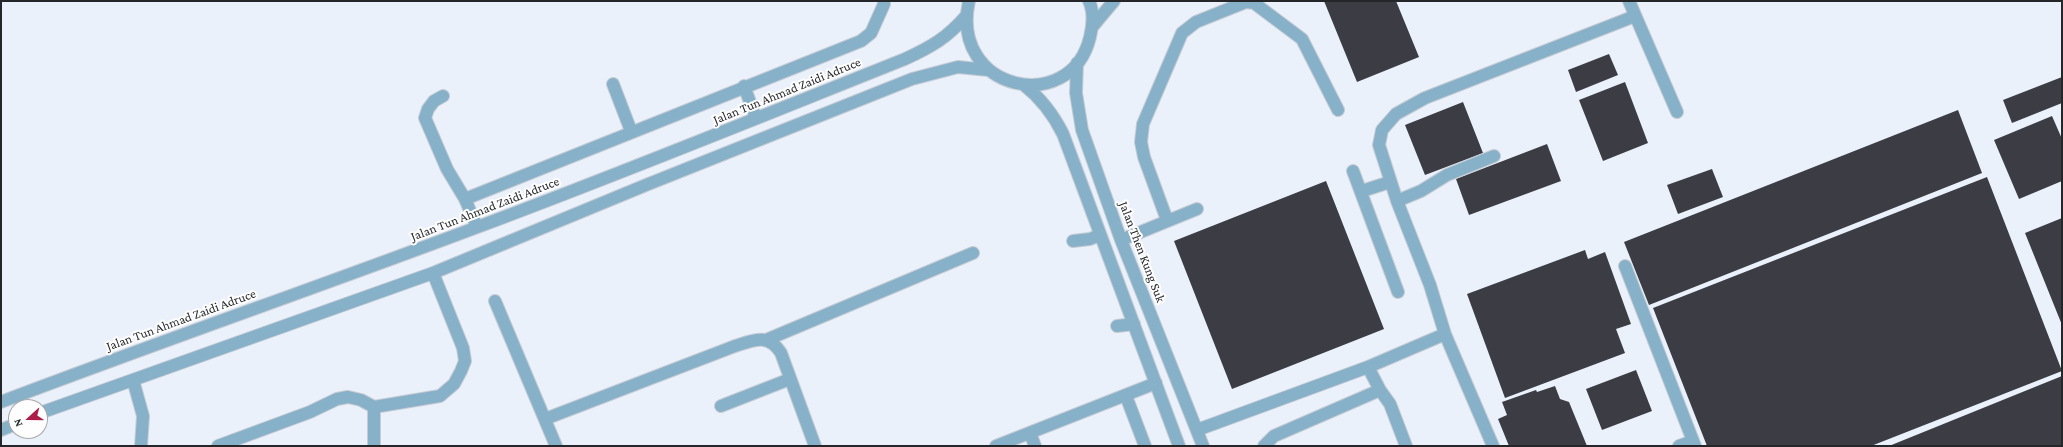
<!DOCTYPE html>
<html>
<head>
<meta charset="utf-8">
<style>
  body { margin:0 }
  #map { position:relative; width:2063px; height:447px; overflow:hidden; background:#ebf1fa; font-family:"Crimson Pro",serif }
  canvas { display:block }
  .frame { position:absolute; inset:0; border:2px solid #242629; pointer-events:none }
  .north { position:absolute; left:8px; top:399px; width:40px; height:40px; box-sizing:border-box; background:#fefefe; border:1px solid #a7a8a9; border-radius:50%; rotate:249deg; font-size:11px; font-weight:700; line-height:16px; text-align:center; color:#242629 }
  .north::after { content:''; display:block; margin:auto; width:14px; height:18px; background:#ae1c4a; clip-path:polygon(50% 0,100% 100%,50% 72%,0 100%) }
</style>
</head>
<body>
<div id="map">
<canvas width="2063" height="447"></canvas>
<div class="frame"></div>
<div class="north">N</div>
</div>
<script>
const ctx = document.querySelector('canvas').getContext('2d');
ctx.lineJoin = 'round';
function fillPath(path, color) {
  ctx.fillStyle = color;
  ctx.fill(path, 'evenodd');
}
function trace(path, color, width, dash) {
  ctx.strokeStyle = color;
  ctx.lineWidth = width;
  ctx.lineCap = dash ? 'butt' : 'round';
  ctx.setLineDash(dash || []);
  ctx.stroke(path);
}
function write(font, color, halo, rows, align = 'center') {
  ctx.font = font + ' "Crimson Pro",serif';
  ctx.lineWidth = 4;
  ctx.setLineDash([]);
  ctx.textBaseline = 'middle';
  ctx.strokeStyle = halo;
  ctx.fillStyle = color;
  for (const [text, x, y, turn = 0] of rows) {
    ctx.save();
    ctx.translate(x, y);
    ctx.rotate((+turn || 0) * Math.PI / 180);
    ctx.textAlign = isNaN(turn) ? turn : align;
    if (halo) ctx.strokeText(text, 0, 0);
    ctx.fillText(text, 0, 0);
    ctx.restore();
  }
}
fillPath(new Path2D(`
  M1324 1H1396L1419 57 1357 82Z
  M1609 54 1618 75 1576 92 1568 70Z
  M2062 77V103L2012 123 2003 100Z
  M1625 82 1648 143 1603 161 1579 100Z
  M1463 102 1483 153 1425 175 1405 125Z
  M1958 110 1982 173 1649 305 1624 242Z
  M2052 116 2062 139V181L2019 199 1994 140Z
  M1547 144 1561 181 1469 215 1456 179Z
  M1712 169 1723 197 1678 214 1667 185Z
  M1987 177 2062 371 1871 446H1707L1653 308Z
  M1326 181 1384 329 1232 389 1174 241Z
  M2062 218V325L2025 233Z
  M1585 250 1588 259 1605 252 1631 324 1616 329 1625 353 1505 398 1467 294Z
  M1636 370 1652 411 1602 430 1586 389Z
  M2062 376V446H1889Z
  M1555 386 1560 399 1569 402 1587 446H1509L1498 419 1507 415 1502 402 1536 390 1537 392Z`), '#3b3c44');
const minor = new Path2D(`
  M969 1C949 91 1071 117 1090 37 1093 25 1094 12 1089 1
  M1629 1 1677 112
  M1093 26 1114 1
  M1077 63 1076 93 1082 130 1121 240 1203 446
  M613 84 631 131
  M1024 85C1042 99 1053 114 1063 134L1179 446
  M744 86 756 118
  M443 96 434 101 428 109 425 118 447 169 465 199 477 227
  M1353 171 1398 292
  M1362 191 1390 182
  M465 199 861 41 871 33 884 4
  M1397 201 1421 191 1447 175 1494 156
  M1167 220 1144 157 1141 142 1143 124 1182 33 1196 22 1246 2 1254 3 1302 39 1338 110
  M1121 240 1197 209
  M1073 241 1090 239 1100 235
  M1625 266 1695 446
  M495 301 556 446
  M1117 326 1134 324
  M766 340 973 253
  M1368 367 1380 390 1390 404 1406 446
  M133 380 143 416 141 446
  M1126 396 1145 446
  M1 402C159 342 318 287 475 228 620 174 762 116 905 59 931 47 947 38 966 16
  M721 406 790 379
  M374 407V446
  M40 413 433 273 646 185 912 79 958 67 988 70
  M545 419 735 346C754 340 768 333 781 353L815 446
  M1 430 16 424
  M1197 430 1368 367 1445 334
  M1030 433 1035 446
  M218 446 310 412 337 399 348 397 361 400 374 407 440 396 454 384 461 371 465 361 463 348 433 273
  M996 446 1156 383
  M1264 446 1274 436 1380 390
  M1493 446 1445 334 1430 285 1397 201 1379 145 1382 130 1396 114 1425 98 1635 16
  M1679 446 1693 441`);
trace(minor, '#c7ccd4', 14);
trace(minor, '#87b1c9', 12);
write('13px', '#242629', '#fefefe', [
  ["Jalan Tun Ahmad Zaidi Adruce",787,91,-22],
  ["Jalan Tun Ahmad Zaidi Adruce",485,209,-21],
  ["Jalan Then Kung Suk",1142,252,69],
  ["Jalan Tun Ahmad Zaidi Adruce",181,320,-20]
]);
</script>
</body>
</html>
